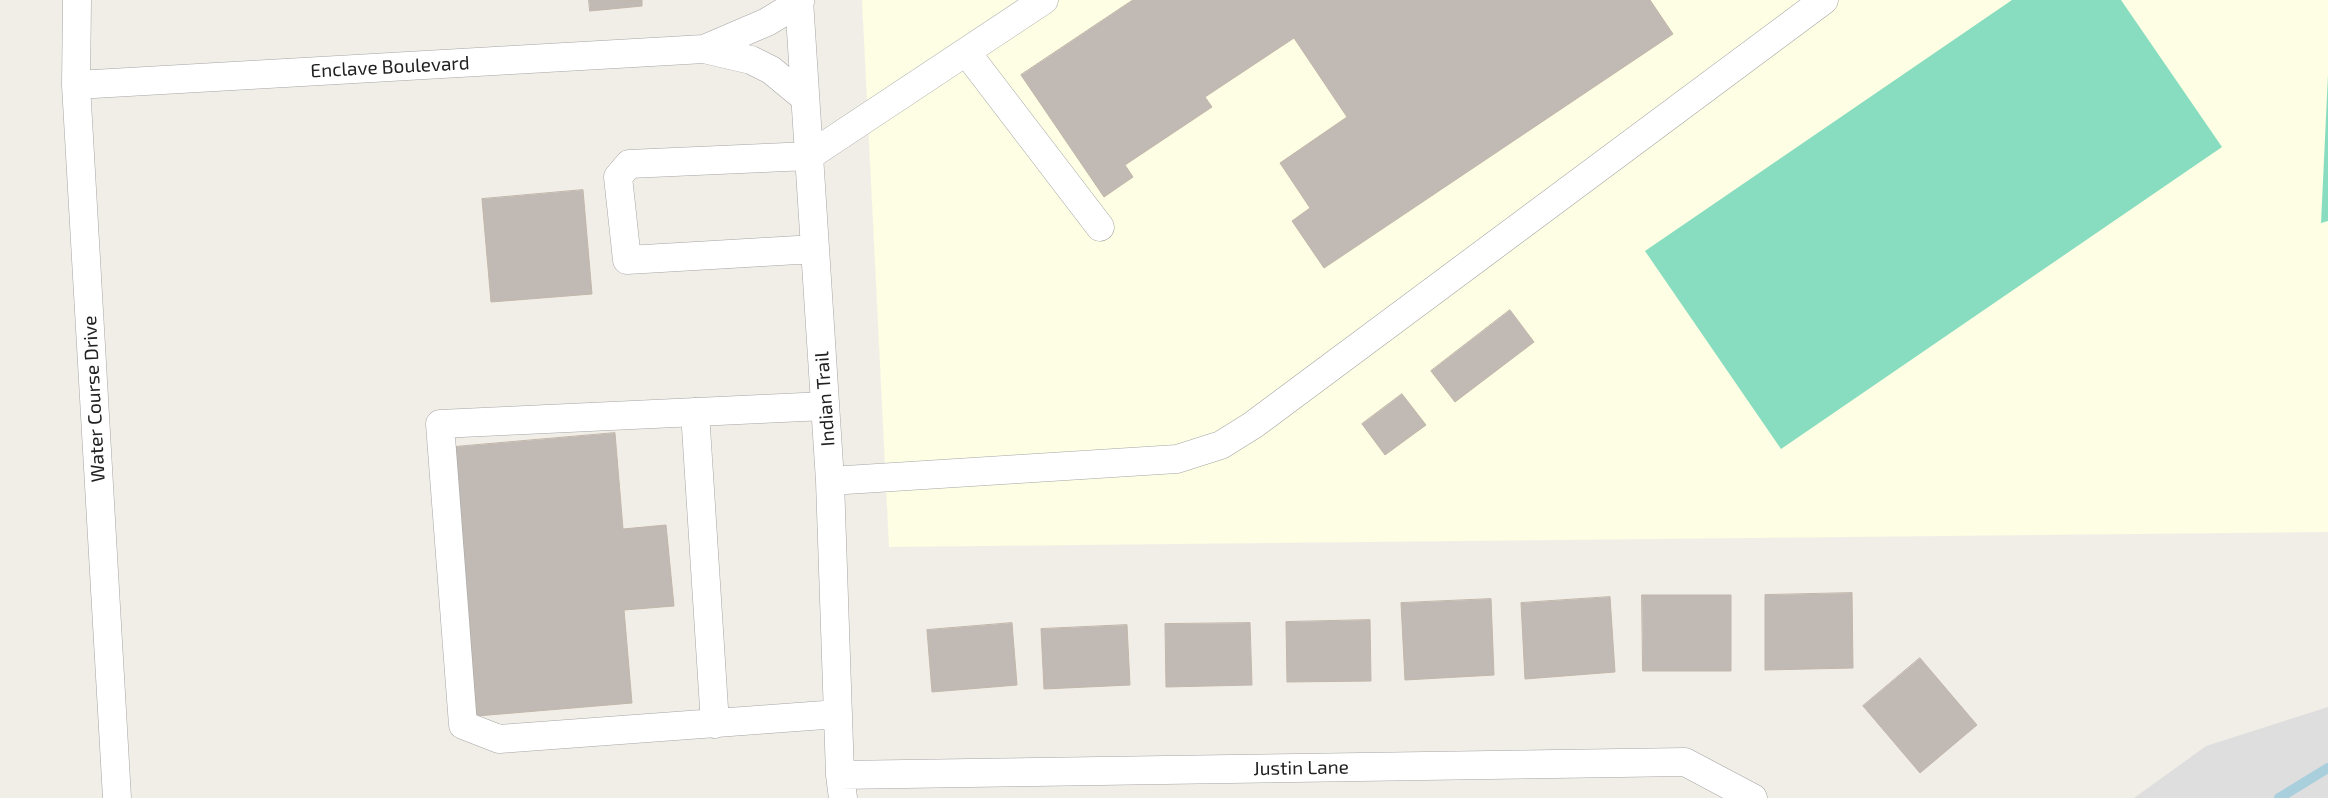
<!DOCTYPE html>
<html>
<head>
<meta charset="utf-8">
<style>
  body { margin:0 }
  canvas { display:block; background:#f1eee7 }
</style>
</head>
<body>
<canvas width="2328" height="798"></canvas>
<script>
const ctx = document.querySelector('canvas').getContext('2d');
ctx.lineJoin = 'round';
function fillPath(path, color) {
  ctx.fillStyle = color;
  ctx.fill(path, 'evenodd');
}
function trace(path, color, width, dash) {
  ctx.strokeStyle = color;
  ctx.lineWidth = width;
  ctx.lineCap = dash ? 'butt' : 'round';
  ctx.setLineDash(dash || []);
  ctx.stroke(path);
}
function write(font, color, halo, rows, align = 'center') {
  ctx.font = font + ' "Exo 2",sans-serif';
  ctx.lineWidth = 5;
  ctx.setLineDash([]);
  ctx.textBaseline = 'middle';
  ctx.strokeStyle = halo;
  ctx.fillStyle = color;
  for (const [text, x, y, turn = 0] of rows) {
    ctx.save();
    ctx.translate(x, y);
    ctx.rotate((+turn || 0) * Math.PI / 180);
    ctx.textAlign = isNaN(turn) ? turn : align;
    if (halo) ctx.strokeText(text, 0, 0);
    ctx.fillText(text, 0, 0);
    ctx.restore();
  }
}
fillPath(new Path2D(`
  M2328 707V798H2134L2206 746Z`), '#dfdede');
fillPath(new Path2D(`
  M862 0H2328V532L889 547Z`), '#fdfee3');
fillPath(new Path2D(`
  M2012 0H2121L2222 147 1781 449 1645 251Z
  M2328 75V221L2321 223Z`), '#88ddc0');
trace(new Path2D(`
  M2279 798 2328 768`), '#a9cfdd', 10);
const building = new Path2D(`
  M589 0H642V6L590 11Z
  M1133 0H1650L1673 34 1324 268 1292 221 1310 208 1280 163 1347 117 1294 38 1205 97 1212 107 1125 165 1133 177 1104 197 1021 75Z
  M583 190 592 294 491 302 482 199Z
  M1510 310 1534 342 1455 402 1431 371Z
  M1402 394 1426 425 1385 455 1362 424Z
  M615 433 623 529 666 525 674 606 624 610 632 703 477 716 454 447Z
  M1852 593 1853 668 1765 670V595Z
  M1642 595H1731V671H1643Z
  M1610 597 1615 672 1525 679 1521 603Z
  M1491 599 1494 675 1405 680 1401 603Z
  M1370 620 1371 681 1287 682 1286 622Z
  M1012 623 1017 685 932 692 927 630Z
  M1250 623 1252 685 1166 687 1165 624Z
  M1127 625 1130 685 1044 689 1041 629Z
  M1920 658 1977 725 1920 773 1863 706Z`);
fillPath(building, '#c1bab4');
trace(building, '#c2b6aa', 1);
const minor = new Path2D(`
  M77 0 76 85 117 798
  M799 0 830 481 840 775 843 798
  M704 49 767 22 800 2
  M967 53 1100 227
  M76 85 704 49 751 60 771 70 805 98
  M815 249 627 260 618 177 629 164 809 156 1044 0
  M825 406 440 424 463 725 499 739 838 714
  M695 412 715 724
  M830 481 1177 459 1221 445 1253 425 1824 0
  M840 775 1685 762 1753 798`);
trace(minor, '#a5a5a5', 29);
trace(minor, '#fff', 28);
write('19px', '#212121', '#fff', [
  ["Enclave Boulevard",390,67,-3],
  ["Water Course Drive",94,399,-93],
  ["Indian Trail",825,399,-94],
  ["Justin Lane",1301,768,-1]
]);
</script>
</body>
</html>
